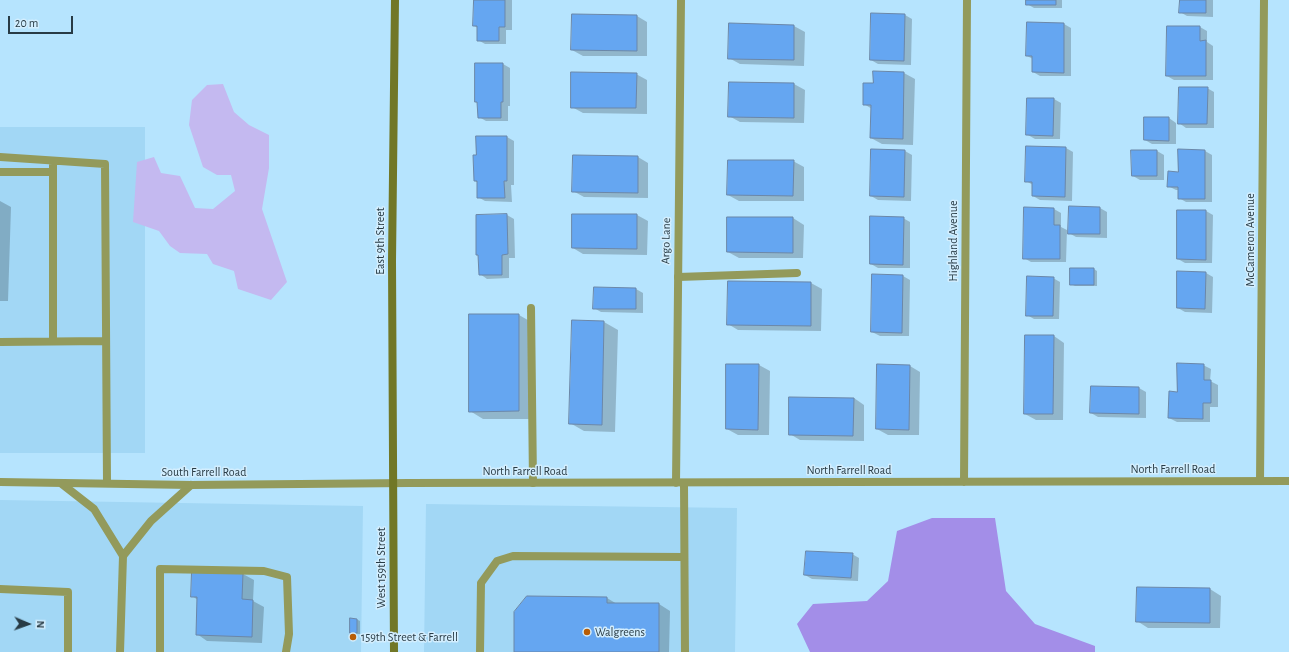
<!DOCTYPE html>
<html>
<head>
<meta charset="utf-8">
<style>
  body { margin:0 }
  #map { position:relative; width:1289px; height:652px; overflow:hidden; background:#b6e4fe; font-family:"Alegreya Sans",sans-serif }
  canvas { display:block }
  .north { position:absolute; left:8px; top:604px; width:40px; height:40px; -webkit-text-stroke:3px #d3eefe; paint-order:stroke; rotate:92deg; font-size:11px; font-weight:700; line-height:16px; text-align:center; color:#283b45 }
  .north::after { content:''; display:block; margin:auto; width:14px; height:18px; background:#283b45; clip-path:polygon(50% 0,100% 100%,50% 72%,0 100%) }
  .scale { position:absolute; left:8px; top:16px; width:65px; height:18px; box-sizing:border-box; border:2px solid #283b45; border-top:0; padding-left:5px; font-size:12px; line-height:14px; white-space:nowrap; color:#283b45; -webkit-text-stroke:3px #d3eefe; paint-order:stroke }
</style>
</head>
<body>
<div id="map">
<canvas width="1289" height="652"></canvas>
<div class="north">N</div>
<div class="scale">20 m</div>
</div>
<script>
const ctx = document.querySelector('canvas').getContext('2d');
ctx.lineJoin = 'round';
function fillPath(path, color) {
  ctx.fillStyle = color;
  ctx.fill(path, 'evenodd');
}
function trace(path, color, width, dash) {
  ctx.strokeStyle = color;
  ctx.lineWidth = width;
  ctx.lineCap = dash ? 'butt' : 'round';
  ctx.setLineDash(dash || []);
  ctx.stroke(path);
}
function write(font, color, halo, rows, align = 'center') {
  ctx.font = font + ' "Alegreya Sans",sans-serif';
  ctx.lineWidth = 3;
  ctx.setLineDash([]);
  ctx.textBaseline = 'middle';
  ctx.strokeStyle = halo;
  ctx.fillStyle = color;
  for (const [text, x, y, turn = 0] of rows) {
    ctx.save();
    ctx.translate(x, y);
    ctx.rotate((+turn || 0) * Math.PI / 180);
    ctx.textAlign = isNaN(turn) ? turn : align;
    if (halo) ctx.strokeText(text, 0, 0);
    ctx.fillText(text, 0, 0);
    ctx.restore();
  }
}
fillPath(new Path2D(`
  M0 127H145V453H0Z
  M0 500 363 506 361 652H0Z
  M426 504 737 508 735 652H424Z`), '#a2d7f5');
fillPath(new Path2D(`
  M223 84 234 112 249 125 269 135V168L262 209 287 282 271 300 238 289 234 271 213 264 207 254 180 253 170 246 159 231 133 222 137 162 154 157 161 173 180 176 195 208 213 209 235 191 231 175H217L203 167 189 125 192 100 207 85Z`), '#c4b9f0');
fillPath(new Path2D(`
  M932 518H995L1006 591 1035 624 1095 646V652H810L797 624 813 604 867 601 888 581 897 531Z`), '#a38ee8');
fillPath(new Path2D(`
  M475 0H512V30H506V44H485L478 40V28L474 26Z
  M1027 0H1062V8H1034L1027 4Z
  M1181 0H1213V17L1187 16 1180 12Z
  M905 15 912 19 911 65 878 64 871 60Z
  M637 16 647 22V56H583L572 50Z
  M730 24 794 26 805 32 804 66 740 64 729 58Z
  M1064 24 1071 28V76H1040L1033 72V59L1027 56Z
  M1168 27H1200L1207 31V42L1213 46V80H1174L1167 76Z
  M503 64 510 68V106H508V121H486L479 117 478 103 476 102Z
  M874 72 904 73 915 79 913 145 882 144 871 138 872 109 864 104 874 84Z
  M636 74 647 80V114L583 113 572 107Z
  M794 84 805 90 804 123 740 122 729 116Z
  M1207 88 1214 92V128H1186L1179 123Z
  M1054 99 1061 103 1060 139H1035L1028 135Z
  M1169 118 1176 123V144H1152L1145 140Z
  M507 137 514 141V185H511L512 202 485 201 478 197V183L475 181Z
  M1027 147 1066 148 1073 152 1072 201 1040 200 1033 196V185L1026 181Z
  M905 151 912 155 911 201 878 200 871 196Z
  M1157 151 1164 155V180H1140L1133 176Z
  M1205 151 1212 155V202H1186L1179 198V190H1176L1168 186 1179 173Z
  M638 157 648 163V198L584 197 573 191Z
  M793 161 804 167V201H739L728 195Z
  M0 201 11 207 8 301H0Z
  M1100 208 1107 212V238L1076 237 1069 233Z
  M1054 209 1061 213V227L1067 230 1066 262H1031L1024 258Z
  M1206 211 1213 215 1212 263H1185L1178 259Z
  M507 215 514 219 515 258H509V278L487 279 480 274 477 216Z
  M573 215H637L648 221 647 255 583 254 573 248Z
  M793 218 804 225 803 258H739L728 252Z
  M903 218 910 222V268H878L871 264Z
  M1094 269 1097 271V286H1075L1071 284Z
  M1206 273 1213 277 1212 313 1185 312 1178 308Z
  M903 276 910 280 909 336H880L872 332Z
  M1053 278 1060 282 1059 319H1034L1027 315Z
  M729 282 811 283 822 289 821 331 738 330 728 324Z
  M636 289 643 293V313L601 312 594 308Z
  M470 315H519L533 323V419H483L470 411Z
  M573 321 604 322 618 330 615 432 584 431 570 423Z
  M1054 336 1064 343 1063 420H1036L1025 414Z
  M759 365 770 371 769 435H738L727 429Z
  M1203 365 1211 369 1210 381 1218 385V407H1210V422H1177L1169 418 1178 392Z
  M910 366 920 372 919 435H888L877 429Z
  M1139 388 1146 392V418L1098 417 1091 413Z
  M854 398 864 405V441L800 440 790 434Z
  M852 554 859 558 858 581 812 579 805 575Z
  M243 574 254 580 253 601 264 607 262 643 207 641 197 634 198 600 192 596Z
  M1210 589 1221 596 1220 628H1148L1137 621Z
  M607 598 617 604H659L670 611 669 652H515Z
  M356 619 360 621V634H354L351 632Z`), '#0003');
const building = new Path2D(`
  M474 0H505V27H499V41H477V26H473Z
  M1026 0H1056V5H1026Z
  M1180 0H1206V13H1179Z
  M871 13 905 14 904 61 870 60Z
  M572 14 637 15V51L571 50Z
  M1027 22 1064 23V73L1032 72V56H1026Z
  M729 23 794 25V60L728 59Z
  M1167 26H1200V41L1206 40V76H1166Z
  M475 63H503V102H501V118H478L477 102H475Z
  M873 71 904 72 903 139 870 138 871 105H863V83H873Z
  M571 72 637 73 636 108H571Z
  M729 82 794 83V118L728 117Z
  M1179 87H1208L1207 124H1178Z
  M1027 98H1054L1053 136 1026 135Z
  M1144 117H1169V141L1144 140Z
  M476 136H507V181H504L505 198H477V181H474L473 155H476Z
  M1026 146 1066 147 1065 197 1032 196V182H1025Z
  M871 149 905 150 904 197 870 196Z
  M1178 149 1205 150V199H1178V187H1167L1168 171 1178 172Z
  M1131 150H1157V176H1132Z
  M573 155 638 156V193L572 192Z
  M728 160H794L793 196 727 195Z
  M1069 206 1100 207V234H1068Z
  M1024 207 1054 208V225H1060V259H1023Z
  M1177 210H1206V260L1177 259Z
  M507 214 508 254 502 255V275H479L478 255H476V215Z
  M572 214H637V249L572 248Z
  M870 216 904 217 903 265 870 264Z
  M727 217H793V253L727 252Z
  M1070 268H1094V285H1070Z
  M1177 271 1206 272 1205 309 1177 308Z
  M872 274 903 275 902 333 871 332Z
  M1027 276 1054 277 1053 316H1026Z
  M728 281 811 282V326L727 325Z
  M594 287 636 288V309H593Z
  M469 314H519V411L469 412Z
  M572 320 604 321 602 425 569 424Z
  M1025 335H1054L1053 414H1024Z
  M1177 363 1204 364V380H1211V403H1203V419L1168 418 1169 391 1177 392Z
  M726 364H759L758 430 726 429Z
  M877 364 910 365 909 430 876 429Z
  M1091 386 1139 387V414L1090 413Z
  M789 397 854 398 853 436 789 435Z
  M806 551 853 553 851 578 804 575Z
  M192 571 243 573 242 599 253 600 252 637 196 635 197 597H191Z
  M1137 587 1210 588V623L1136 622Z
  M527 596 607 597V603H659V652H514V612Z
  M350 618 357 619V633H350Z`);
fillPath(building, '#65a6f1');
trace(building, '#6b87a8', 1);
trace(new Path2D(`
  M0 157 105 164 107 483
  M0 172H53
  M678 277 797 273
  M531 308 533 483
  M53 341V161
  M0 342 106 341
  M684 483 685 652
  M62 484 94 509 123 556 120 652
  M123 556 151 521 191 485
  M0 589 68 592V652
  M160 652V569L264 571 287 577 289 634 286 652
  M480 652 481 583 497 561 513 556 684 557`), '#939a5b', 8);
trace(new Path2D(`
  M1260 481 1264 0
  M964 482 967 0
  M409 483 1289 481
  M676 483 681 0`), '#939a5b', 8);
trace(new Path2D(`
  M0 482 191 485 409 483`), '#939a5b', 8);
trace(new Path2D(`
  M394 652 392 261 395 0`), '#717727', 8);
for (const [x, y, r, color] of [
  [587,632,4,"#b85c04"],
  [353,637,4,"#b85c04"]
]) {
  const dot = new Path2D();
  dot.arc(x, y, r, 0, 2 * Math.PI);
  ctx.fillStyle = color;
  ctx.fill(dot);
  trace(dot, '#d3eefe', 1.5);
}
write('12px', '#283b45', '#d3eefe', [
  ["McCameron Avenue",1250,240,-90],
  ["East 9th Street",380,241,-90],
  ["Argo Lane",666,241,-89],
  ["Highland Avenue",953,241,-90],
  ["North Farrell Road",1173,469],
  ["North Farrell Road",849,470],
  ["North Farrell Road",525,471],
  ["South Farrell Road",204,472],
  ["West 159th Street",381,568,-90]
]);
write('12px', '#283b45', '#d3eefe', [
  ["Walgreens",595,632],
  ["159th Street & Farrell",361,637]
], 'left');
</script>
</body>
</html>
